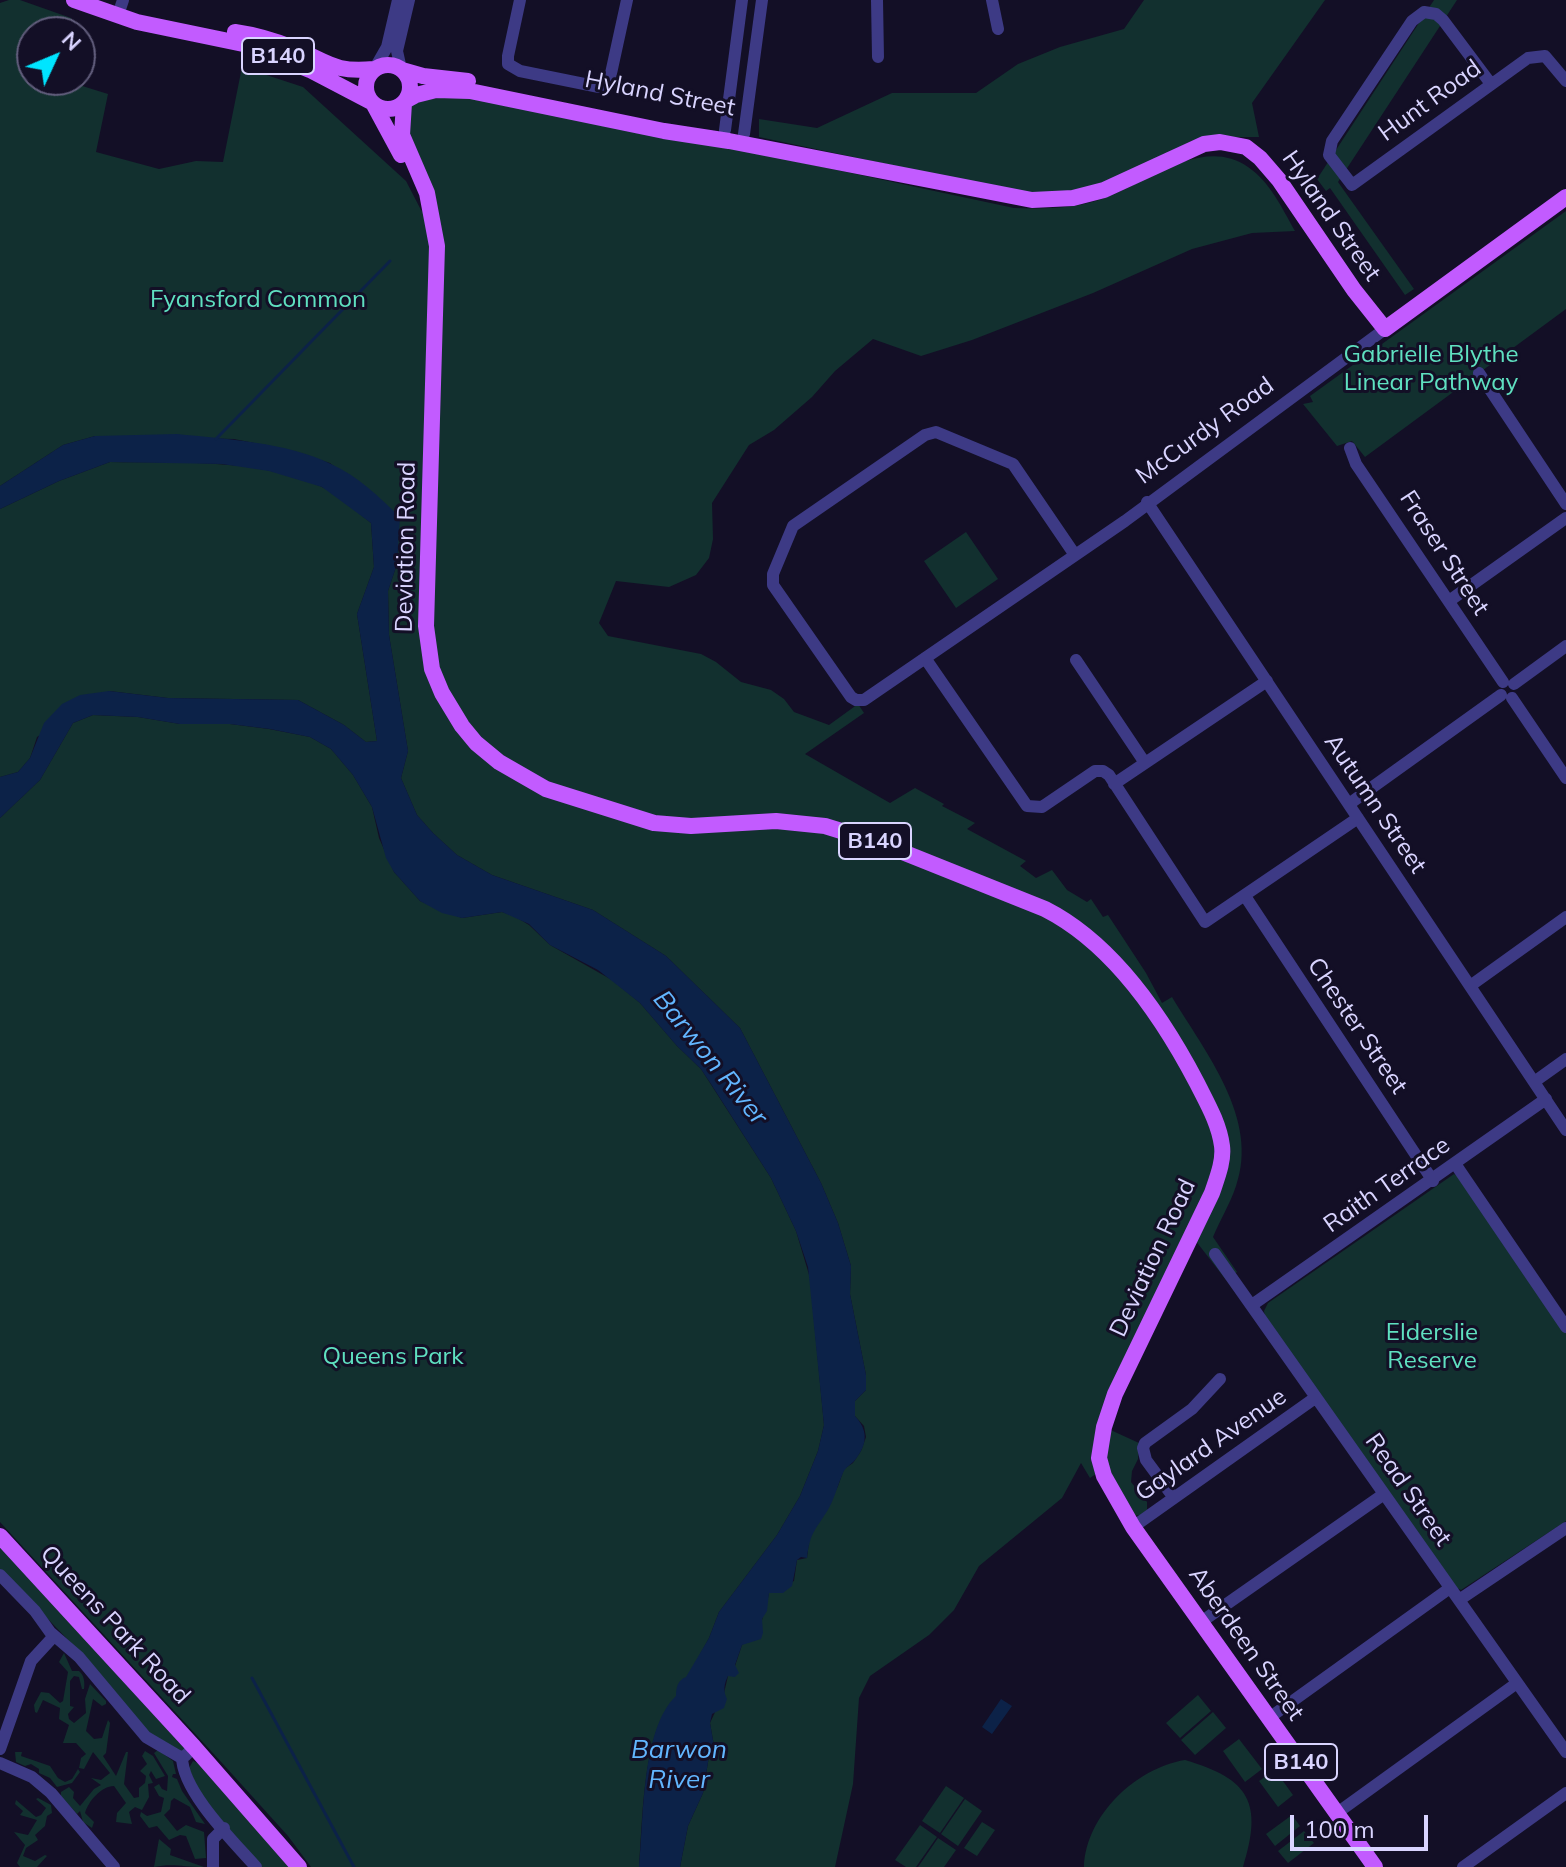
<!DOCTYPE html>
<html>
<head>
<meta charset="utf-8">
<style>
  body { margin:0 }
  #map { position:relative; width:1566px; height:1867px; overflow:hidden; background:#130f26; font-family:Mulish,sans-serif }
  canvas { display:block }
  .north { position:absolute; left:16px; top:16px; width:80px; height:80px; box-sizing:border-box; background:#130f26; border:2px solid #625e7d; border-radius:50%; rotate:46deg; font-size:22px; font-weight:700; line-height:32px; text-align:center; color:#d9d4ff }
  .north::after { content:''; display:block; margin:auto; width:28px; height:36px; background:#00e5ff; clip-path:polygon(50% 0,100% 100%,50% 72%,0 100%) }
  .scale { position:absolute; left:1290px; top:1815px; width:138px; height:36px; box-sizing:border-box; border:4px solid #d9d4ff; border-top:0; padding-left:10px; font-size:24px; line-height:28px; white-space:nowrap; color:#d9d4ff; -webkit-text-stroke:6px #130f26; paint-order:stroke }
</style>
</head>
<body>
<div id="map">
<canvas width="1566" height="1867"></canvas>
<div class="north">N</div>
<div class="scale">100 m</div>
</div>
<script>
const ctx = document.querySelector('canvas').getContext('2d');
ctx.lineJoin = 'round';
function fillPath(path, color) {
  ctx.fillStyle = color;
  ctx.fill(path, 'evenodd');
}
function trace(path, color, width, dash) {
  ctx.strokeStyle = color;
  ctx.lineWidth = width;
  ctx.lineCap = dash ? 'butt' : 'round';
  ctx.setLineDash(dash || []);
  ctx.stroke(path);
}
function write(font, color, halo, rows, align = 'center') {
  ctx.font = font + ' Mulish,sans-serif';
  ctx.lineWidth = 6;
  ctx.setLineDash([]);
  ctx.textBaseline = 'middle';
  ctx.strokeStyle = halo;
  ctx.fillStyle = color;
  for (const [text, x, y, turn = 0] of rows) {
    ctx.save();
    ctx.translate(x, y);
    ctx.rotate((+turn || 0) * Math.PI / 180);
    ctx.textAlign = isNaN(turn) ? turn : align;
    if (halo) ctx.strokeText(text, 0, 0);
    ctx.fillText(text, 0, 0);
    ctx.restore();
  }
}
fillPath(new Path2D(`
  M9 0H20L71 18 75 32H32V80H63L108 94 96 152 159 169 196 161 223 162 242 67 303 87 406 181 421 210 431 217 405 144 404 103C474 87 551 112 620 126 752 151 883 180 1014 208 1043 209 1070 209 1099 200 1144 186 1201 134 1248 167 1270 182 1282 208 1295 231L1252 233 1192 249 1093 293 972 340 921 356 873 339 835 371 812 397 774 430 749 445 712 503 713 539 709 558 696 575 669 587 616 581 599 623 608 636 701 654 716 662 741 682 771 690 784 699 794 712 829 725 858 704 864 713 805 754 890 803 915 788 944 804 942 806 975 823 967 829 1026 861 1020 866 1036 878 1052 870 1067 890 1087 902 1091 899 1103 917 1108 915 1146 973 1162 1003 1172 997C1205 1052 1260 1119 1236 1186 1230 1204 1220 1220 1213 1237L1237 1272 1226 1280 1192 1236 1104 1427 1139 1443 1138 1459 1132 1471 1131 1482 1147 1502V1510L1140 1515 1126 1517 1102 1470 1090 1478 1081 1463 1062 1498 979 1566 954 1610 929 1635 870 1676 859 1698 853 1784 835 1867H680L688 1826 703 1793 709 1756 714 1746 710 1723 724 1693 728 1676 732 1675 742 1645 761 1627C762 1615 767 1606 769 1593L794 1581 797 1560 807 1558 810 1534 820 1521 838 1486 844 1469 853 1463 861 1451 866 1437 864 1426 855 1416V1401L866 1390V1375L850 1294 851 1266 838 1223 821 1183 740 1028 666 956 593 910 492 875 457 855 433 833 417 815 401 778 408 751 389 635 388 591 397 564 399 518 330 463 279 448 234 439 95 436 63 445 0 486V3Z
  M1144 0H1325L1252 103 1259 137H1211L1191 141 1117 180 1075 193 1028 194 759 137V119L817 128 892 93H976L1018 64 1060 47 1124 29Z
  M1434 0H1457L1338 182 1414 289 1405 295 1330 188 1326 191 1317 179Z
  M1566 211V309L1365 457 1352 441 1337 446 1303 404 1313 402 1310 396Z
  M110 462C179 463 254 458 320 486 338 494 355 511 371 523L374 567 357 614 377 741 366 742 344 725 298 700 168 698 109 691 37 737 30 758 18 772 0 777V509L59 481Z
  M966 532 998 579 956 608 924 561Z
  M93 715 138 717 180 724H230L269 729 310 737 331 749 353 775 372 807 379 838 394 872 420 901 462 918 502 912 516 917 529 925 550 945 612 980 640 1003 677 1046 701 1069 771 1178 796 1231 810 1278 824 1425 818 1451 800 1496 777 1535 719 1612 709 1638 677 1696C642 1728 643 1821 639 1867H311L288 1836 223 1764 0 1522V818L40 780 73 723Z
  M1454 1174 1462 1179 1566 1333V1521L1461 1590 1457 1588 1265 1317 1264 1311 1268 1303Z
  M0 1545 185 1749 182 1753 151 1735 73 1645 0 1569Z
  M64 1653 72 1671H79C84 1675 85 1682 84 1689H82L79 1677 74 1676 70 1681V1706L74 1707 68 1714 69 1719 74 1723 86 1713 85 1699 90 1684 106 1701V1704L102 1706 93 1699 86 1731 94 1739 102 1738 108 1720 110 1723 106 1753 103 1756 116 1776 126 1752H128L124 1784 134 1798 139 1797V1788L145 1783 146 1776 140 1771 147 1764 142 1756 145 1751 153 1756 165 1776 156 1779 151 1771 149 1775 153 1783 148 1784 149 1797 142 1810 135 1807 129 1812 132 1824 116 1822 117 1813 126 1803 114 1786C101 1786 88 1802 85 1813L94 1822 92 1828 83 1822 80 1811 77 1814 61 1796V1792L69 1787 74 1792 73 1798 80 1806 94 1789 101 1785 91 1778 101 1780 110 1773 93 1752 84 1769 79 1768 81 1758 86 1754 76 1743H63L69 1725 59 1719 60 1708 43 1700 37 1713 35 1712 34 1705 41 1692 49 1693 60 1703 63 1701 68 1672 59 1662Z
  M1198 1695 1211 1711 1180 1738 1166 1723Z
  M1213 1712 1226 1728 1195 1755 1181 1740Z
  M1239 1739 1262 1769 1245 1782 1223 1751Z
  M158 1750 173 1761 176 1774H173L172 1777 177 1779 182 1791 205 1824 196 1822 190 1807 174 1798 171 1801 170 1809 164 1815 177 1831 186 1825 204 1832 206 1858 195 1859 186 1836 180 1835 169 1840 157 1826 149 1828 140 1816 141 1812 147 1816 161 1812 164 1798 159 1796 154 1787 159 1784 162 1789 167 1791 168 1776 154 1753Z
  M15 1752H22L21 1756 50 1766 58 1778 65 1782 72 1779 78 1769 80 1772 72 1783 57 1787 50 1778 39 1773V1769L31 1764 25 1766 16 1762Z
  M1185 1760C1250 1779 1263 1803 1243 1867H1084C1086 1815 1136 1768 1185 1760Z
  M193 1761 200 1764 292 1867H262L200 1795 189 1768Z
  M1275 1770 1293 1795 1278 1807 1259 1781Z
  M946 1786 964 1798 940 1833 922 1821Z
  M38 1798 51 1805 52 1813 47 1816 45 1826 35 1835 38 1840 26 1848 23 1856 35 1861 45 1855 47 1856 37 1867H20L17 1863 25 1845 14 1832 28 1835 37 1820 20 1815 23 1811 15 1804 16 1800 36 1817 41 1815 46 1808 36 1799Z
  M965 1799 982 1811 958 1846 941 1834Z
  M1292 1815 1300 1826 1275 1846 1266 1834Z
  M982 1822 995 1830 977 1856 964 1848Z
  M920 1825 937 1837 916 1867H906L895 1860Z
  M1304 1831 1314 1843 1288 1863 1278 1851Z
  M938 1838 956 1850 944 1867H918Z
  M159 1839 171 1849 170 1855 204 1867C183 1867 172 1863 154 1867Z`), '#12302f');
fillPath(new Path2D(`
  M177 434C226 439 286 442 331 464 358 476 379 497 400 517L397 564 388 591 389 635 408 751 401 778 417 815 433 833 457 855 492 875 593 910 666 956 740 1028 821 1183 838 1223 851 1266 850 1294 866 1375V1390L855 1401V1416C868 1430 868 1444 855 1460 851 1465 845 1467 843 1473 838 1484 835 1497 829 1508 816 1530 810 1531 807 1558L801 1557 797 1560 792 1586 783 1593H769L767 1611 762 1619 763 1633 761 1639 742 1645 735 1665 739 1673 735 1677 728 1676C724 1684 723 1691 727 1699L724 1708 712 1714 710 1723 714 1746 709 1756 703 1793 688 1826 680 1867H639C644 1820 641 1729 676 1696 676 1687 678 1680 686 1677L709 1638 719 1612 777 1535 800 1496 818 1451 824 1425 808 1267 796 1231 771 1178 711 1084 701 1069 677 1046 640 1003 598 970 550 945 529 924 502 912 462 918 442 913 420 901 394 872 386 858 372 807 353 775 331 749 310 737 270 729 230 724H180L138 717 93 715 73 723 40 780 0 818V777L18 772 30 758 44 723 62 704 80 695 109 691 168 698 298 700 344 725 366 742 377 741 357 614 374 567 371 523 322 487 269 471 222 464 110 462 59 481 0 509V486L63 445 95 436Z
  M1001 1699 1012 1706 992 1734 982 1727Z`), '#0c2248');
trace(new Path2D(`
  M216 439 390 261
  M252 1678 354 1867`), '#0c2248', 3);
trace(new Path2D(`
  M520 0 508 56V64L520 71 599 87 605 85 610 78 627 0
  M877 0 878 57
  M992 0 998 29
  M120 9 123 0
  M375 68 387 47 398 0
  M401 69 397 51 409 0
  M1491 84 1443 20 1436 14 1424 12 1412 21 1332 141 1329 155 1352 185 1528 58 1545 56 1566 81
  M725 130 742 0
  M744 134 762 0
  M1479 373 1566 504
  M1350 448 1356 464 1503 682
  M1147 502 1566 1130
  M1075 555 1013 464 936 432 925 435 793 526 773 574V585L851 697 856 700H864L1125 521 1385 329
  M1449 601 1566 518
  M925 658 1027 806 1042 807 1095 771H1103L1109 775 1205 922 1358 818
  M1076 660 1145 763
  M1514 684 1566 646
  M1512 698 1566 778
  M1114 784 1267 681
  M1349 804 1501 695
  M1245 896 1433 1181
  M1470 986 1566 917
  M1534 1082 1566 1059
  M1456 1165 1566 1327
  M1215 1254 1566 1752
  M1252 1305 1546 1099
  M1174 1498 1146 1460 1143 1448 1145 1443 1192 1409 1220 1379
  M1133 1527 1315 1398
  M0 1575 35 1611 50 1632 79 1657 146 1737 180 1757 185 1756 194 1747
  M1459 1600 1566 1528
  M1201 1622 1384 1494
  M1269 1718 1450 1588
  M0 1749 31 1661 54 1636
  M182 1757C182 1791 233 1841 256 1867
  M0 1763 32 1777 51 1793 114 1867
  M1337 1813 1517 1683
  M213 1867V1839L224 1828
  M1463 1867 1566 1793`), '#3d3a85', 12);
trace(new Path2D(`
  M74 0 137 22 248 45 310 70 373 103
  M235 32C256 35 276 41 296 49 329 63 335 73 374 69
  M366 87a22 22 0 1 1 44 0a22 22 0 1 1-44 0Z
  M402 70 423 76 468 81
  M405 101 416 95 436 90 470 91 664 131 729 141 1032 200 1073 198 1104 190 1204 144 1220 142 1246 147 1260 158 1279 180 1354 290 1385 329 1566 197
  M404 103 402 135 427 193 437 246 426 626 432 669 442 693 462 726 476 743 499 762 546 789 654 823 691 826 776 821 825 826 880 843 1045 909C1112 943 1163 1018 1197 1083 1207 1103 1219 1123 1222 1146 1224 1161 1217 1178 1212 1193L1115 1394 1104 1427 1099 1458 1104 1476 1133 1527 1375 1867
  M374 105 401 155
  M0 1536 194 1747 299 1867`), '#c25bff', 16);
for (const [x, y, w] of [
  [278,56,72],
  [875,841,72],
  [1301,1762,72]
]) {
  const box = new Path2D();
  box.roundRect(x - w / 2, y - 18, w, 36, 6);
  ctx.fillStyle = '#130f26';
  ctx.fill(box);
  trace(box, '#d9d4ff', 2);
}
write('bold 22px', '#d9d4ff', null, [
  ["B140",278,56],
  ["B140",875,841],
  ["B140",1301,1762]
]);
write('24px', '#d9d4ff', '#130f26', [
  ["Hyland Street",660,94,11],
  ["Hunt Road",1430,101,-36],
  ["Hyland Street",1331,216,55],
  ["McCurdy Road",1205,431,-36],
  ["Deviation Road",406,547,-89],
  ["Fraser Street",1444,553,57],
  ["Autumn Street",1375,804,56],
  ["Chester Street",1357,1026,56],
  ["Raith Terrace",1387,1185,-35],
  ["Deviation Road",1153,1258,-65],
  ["Gaylard Avenue",1211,1445,-35],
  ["Read Street",1408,1490,55],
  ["Queens Park Road",115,1625,47],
  ["Aberdeen Street",1246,1644,55]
]);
write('24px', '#5fe0c0', '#130f26', [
  ["Fyansford Common",258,300],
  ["Gabrielle Blythe",1431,355],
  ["Linear Pathway",1431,383],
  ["Elderslie",1432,1333],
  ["Reserve",1432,1361],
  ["Queens Park",393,1357]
]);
write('italic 26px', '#62b6ff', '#130f26', [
  ["Barwon River",710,1058,51],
  ["Barwon",679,1750],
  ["River",679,1780]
]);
</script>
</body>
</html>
